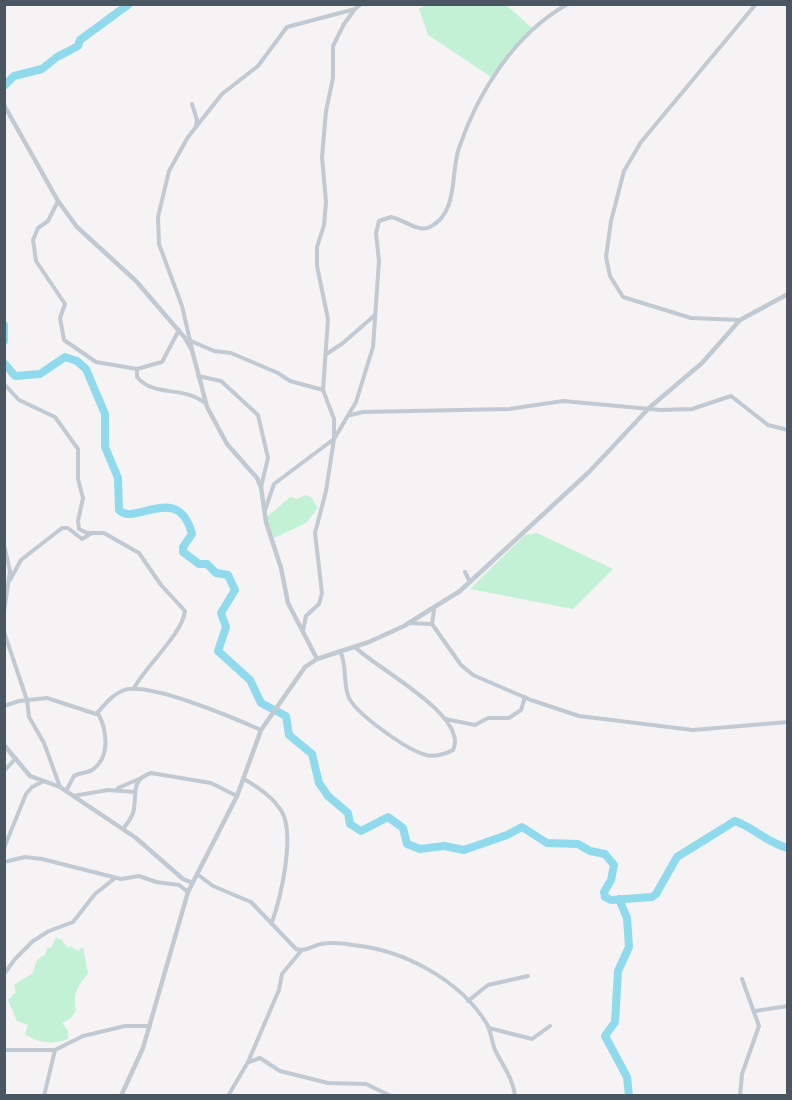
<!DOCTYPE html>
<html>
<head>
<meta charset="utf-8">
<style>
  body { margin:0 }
  #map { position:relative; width:792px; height:1100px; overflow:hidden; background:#f5f3f3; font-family:Lato,sans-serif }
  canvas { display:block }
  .frame { position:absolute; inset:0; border:6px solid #4a5661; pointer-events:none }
</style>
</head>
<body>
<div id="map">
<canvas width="792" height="1100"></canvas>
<div class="frame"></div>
</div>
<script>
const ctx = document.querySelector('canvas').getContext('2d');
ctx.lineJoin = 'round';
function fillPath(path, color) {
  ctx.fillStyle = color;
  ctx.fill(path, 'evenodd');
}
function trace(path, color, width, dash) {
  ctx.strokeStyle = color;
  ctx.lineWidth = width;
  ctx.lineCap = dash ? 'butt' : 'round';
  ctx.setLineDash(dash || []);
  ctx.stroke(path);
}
fillPath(new Path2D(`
  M427 4 506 5 532 28 509 51 491 77 428 35 419 9Z
  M305 495 311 497 318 508 306 523 274 538 266 518 290 497 297 499Z
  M537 533 613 569 573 609 470 589 525 535Z
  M56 938 61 939 68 948 70 946 78 951 83 947 88 974C78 985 72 995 76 1010L71 1018 62 1023 68 1031V1039C53 1045 38 1043 25 1034L28 1025 17 1021 8 1000 16 992 14 985 33 973C35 965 36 958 45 955L47 948H51Z`), '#c3f1d5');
trace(new Path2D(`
  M4 86 14 76 42 69 57 57 78 46 80 40 129 4
  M4 325V341
  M4 363 15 376 40 374 65 357 77 361 86 369 105 414V447L118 478 119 510C135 527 178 481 192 534L183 547V552L199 564H207L216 573 228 575 235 590 221 613 226 627 218 651 250 680 261 703 286 716 289 735 312 754 319 783 328 796 348 813 350 824 361 831 388 817 403 828 407 844 420 849 444 846 464 850 507 835 522 827 547 843 578 844 590 851 605 854 614 865 611 880 604 892 605 897 611 900 652 897 656 894 677 857 735 821C755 828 767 843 788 848
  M619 899 627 918 629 947 618 971 615 1022 605 1036 627 1077 629 1096`), '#90daee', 8);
trace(new Path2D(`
  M192 104 197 120 196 126
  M58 201 48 221 38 228 33 240 36 261 65 304 60 318 64 340 96 362 137 369
  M740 320 691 318 623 297 610 276 606 257 611 221 624 171 641 142 756 4
  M179 330 162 362 137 369V377C155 398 182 385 205 403
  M191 341 214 351 231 353 278 373 290 381 323 390
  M192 349 182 306 159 244 158 217 169 171 188 137 222 94 258 66 287 27 355 9 361 4
  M325 355 343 343 375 315
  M198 376 221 381 258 415 268 458 261 487
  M4 384 19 400 55 417 78 449V479L83 498 78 521 79 529 87 533H104L139 553 161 585 185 611C183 633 145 667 134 688
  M351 415 363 412 509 409 563 401 661 410 692 409 731 396 768 425 788 430
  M265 510 274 484 334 439V419L323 390 328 319 317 266V247L324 225 326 202 322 157 326 111 333 78V46L344 24 355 9
  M4 545 10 571 4 612
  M465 572 470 582
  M10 580 21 560 62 528H68L82 539 92 533
  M434 610 432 624 461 665 473 675 531 700 579 716 693 730 788 722
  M409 623 432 624
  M303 631 306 616 319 604 322 593 315 533 326 491 334 439 356 402 373 347 379 261 376 233 379 221 391 217C403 219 418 233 430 227 459 212 450 174 459 148 478 92 515 33 568 4
  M4 632 27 700 29 717 44 743 60 787
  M340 651C348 666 342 687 350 700 361 717 407 750 426 755 434 757 446 754 453 750 470 716 374 667 355 647
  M4 706 19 701 47 698 96 714C105 705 111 695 124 690 150 682 234 718 261 730
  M445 719 475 725 488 718H509L521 710 525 697
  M4 771 16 758
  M244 779C259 788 273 797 282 812 295 836 281 897 272 922
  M118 788 139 779
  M66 791 74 776C80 772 86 774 92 770 111 757 107 730 98 713
  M73 796 108 790 135 792
  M123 829C127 824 131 819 133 813 138 796 129 780 151 773L211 783 237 796
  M4 848 26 794 32 787 44 781
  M4 862 25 857 42 859 121 879 139 876 156 882 179 885 188 892
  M197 874 213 886 251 902 296 949C306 952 311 946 321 944 332 942 343 943 353 945 404 950 460 980 487 1024 491 1032 492 1042 495 1050 503 1066 513 1078 515 1096
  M4 974 15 959 33 941 49 931 73 922 95 894 115 878
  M468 1001 488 985 528 976
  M755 1011 788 1006
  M489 1028 532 1039 550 1026
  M4 1050H55L83 1036 125 1026H150
  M249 1062 260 1058 280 1071 328 1083 366 1084 391 1096
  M44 1096 55 1050
  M228 1096 248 1062 279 990 282 974 301 951
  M740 1096 742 1074 759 1026 742 979`), '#c1cad2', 4);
trace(new Path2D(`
  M4 105 58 201 77 227 136 281 185 338 192 350 207 407 227 444 257 478 261 487 266 522 281 568 288 603 317 659
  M4 745 30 776 60 787 136 838 183 879 193 883
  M121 1096 143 1048 188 892 237 796 261 730 305 667 317 659 369 642 404 626 460 591 589 472 649 408 702 363 740 320 788 294`), '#c1cad2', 4.5);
</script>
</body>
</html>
